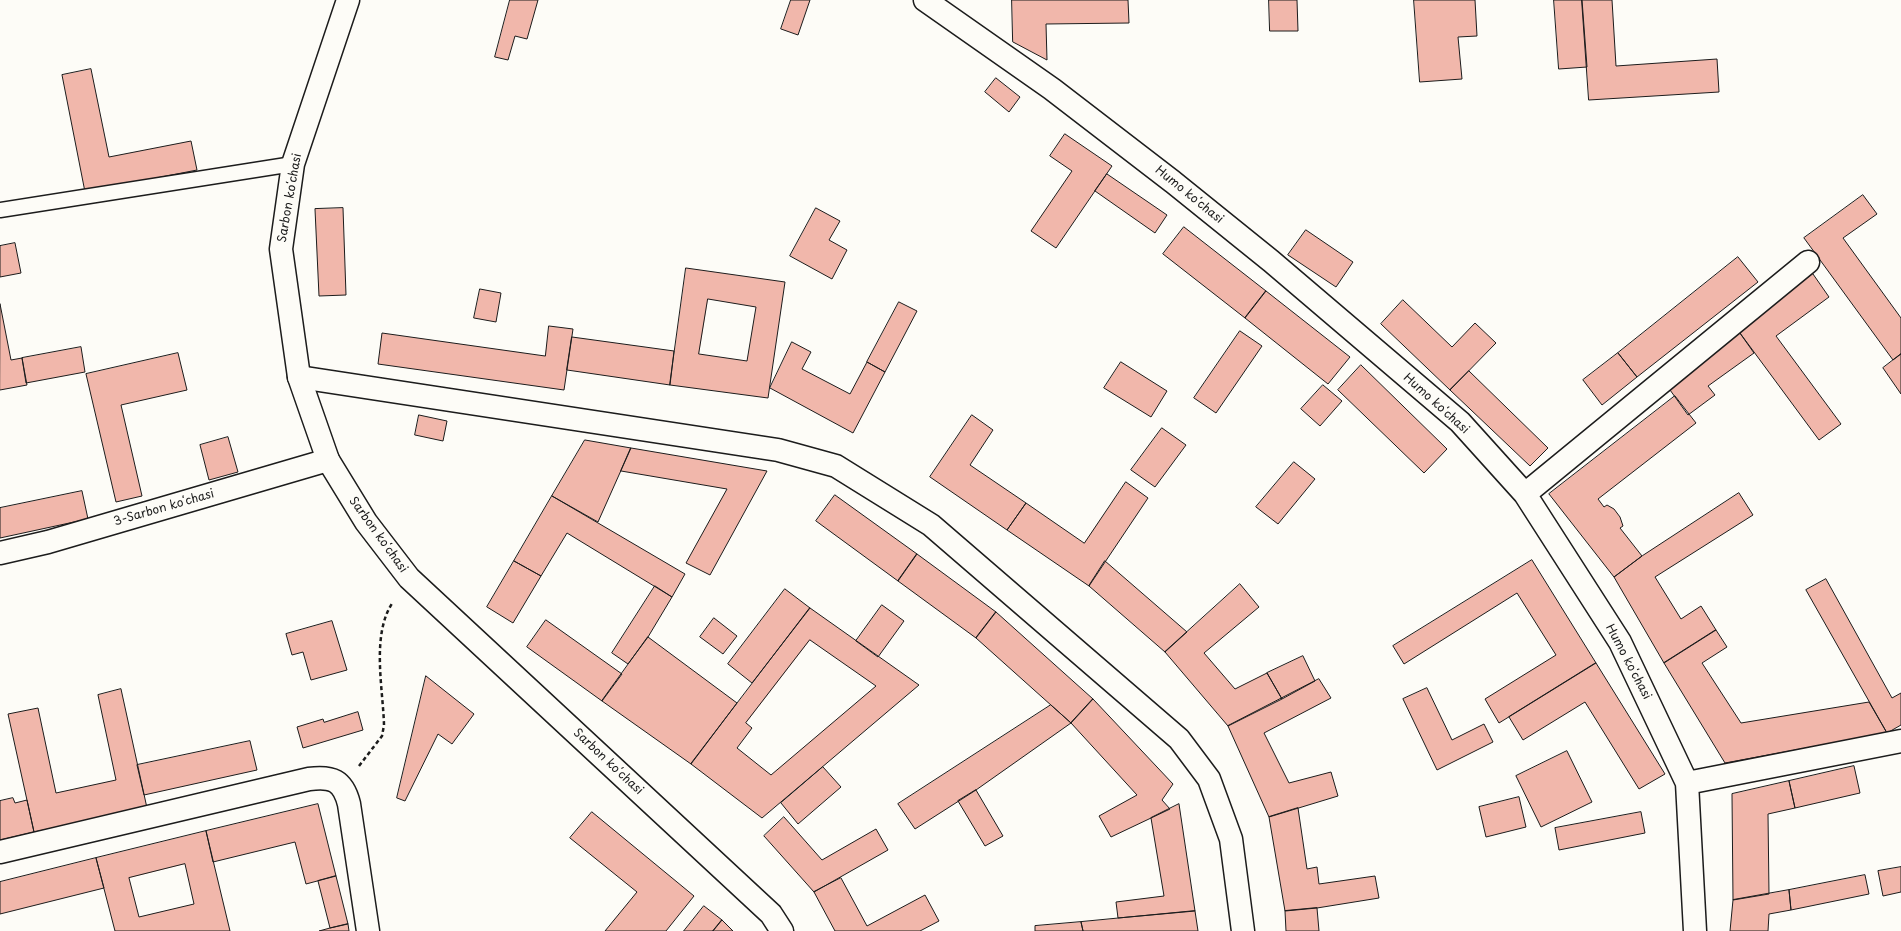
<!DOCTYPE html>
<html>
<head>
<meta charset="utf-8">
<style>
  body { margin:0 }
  canvas { display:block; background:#fdfcf7 }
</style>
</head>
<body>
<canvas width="1901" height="931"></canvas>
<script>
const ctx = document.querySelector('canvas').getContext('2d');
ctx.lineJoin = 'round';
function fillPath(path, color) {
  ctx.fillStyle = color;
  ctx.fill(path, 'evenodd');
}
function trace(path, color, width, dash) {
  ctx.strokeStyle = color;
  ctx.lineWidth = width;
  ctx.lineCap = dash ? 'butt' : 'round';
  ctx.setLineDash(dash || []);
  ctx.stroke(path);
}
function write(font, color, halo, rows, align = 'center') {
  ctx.font = font + ' "Playpen Sans",sans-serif';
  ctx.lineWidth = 4;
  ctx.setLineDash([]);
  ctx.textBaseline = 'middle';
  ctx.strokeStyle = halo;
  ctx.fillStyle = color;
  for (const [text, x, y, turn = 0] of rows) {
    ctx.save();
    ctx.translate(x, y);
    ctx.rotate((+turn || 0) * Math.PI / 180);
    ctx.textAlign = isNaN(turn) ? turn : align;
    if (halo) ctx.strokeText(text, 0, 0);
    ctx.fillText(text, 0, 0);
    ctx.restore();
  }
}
const building = new Path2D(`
  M510 0H538L527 39 515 36 508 60 495 57Z
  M791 0H810L798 35 781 29Z
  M1012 0H1128L1129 23 1046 24 1047 60 1013 42Z
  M1269 0H1297L1298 31H1270Z
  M1414 0H1475L1477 36 1458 37 1462 79 1420 82Z
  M1554 0H1582L1587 67 1559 69Z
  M1582 0H1612L1616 66 1717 59 1719 92 1589 100Z
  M91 69 109 157 191 141 197 170 85 192 62 75Z
  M996 78 1020 97 1009 112 985 92Z
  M1065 134 1112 166 1056 248 1031 231 1072 171 1050 156Z
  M1107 174 1167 215 1155 233 1095 191Z
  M1863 195 1877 214 1843 238 1901 318V354L1893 360 1804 238Z
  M343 208 346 295 319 296 315 209Z
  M816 208 840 221 829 240 847 250 832 279 790 256Z
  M1184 227 1266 291 1245 318 1163 254Z
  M1306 230 1353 262 1336 287 1288 255Z
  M15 243 21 273 0 277V246Z
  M1738 257 1758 282 1637 377 1618 353Z
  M686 268 785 282 768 398 670 385ZM708 299 756 307 747 361 699 354Z
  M1813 274 1829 297 1776 336 1841 424 1819 440 1737 329Z
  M480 289 501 293 496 322 474 318Z
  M1266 291 1350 357 1328 384 1245 318Z
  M1403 300 1452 347 1475 323 1496 343 1450 390 1381 324Z
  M899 302 917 311 885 372 867 362Z
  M0 304 11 360 22 358 27 385 0 390Z
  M549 326 573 329 564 390 378 364 382 333 545 356Z
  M1737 329 1754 353 1708 386 1715 395 1688 415 1665 383Z
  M1240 331 1262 346 1216 413 1194 398Z
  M572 337 674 351 670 385 567 370Z
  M792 342 811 352 802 369 850 394 867 362 885 372 853 433 770 388Z
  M81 347 85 372 26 383 22 358Z
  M178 353 187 390 121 405 142 496 116 502 86 374Z
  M1618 353 1637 377 1602 405 1583 380Z
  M1901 354V394L1883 368Z
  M1121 362 1167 391 1151 417 1104 388Z
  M1361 365 1447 449 1424 473 1338 390Z
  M1469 371 1548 448 1530 466 1450 390Z
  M1323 385 1342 401 1320 426 1301 409Z
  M1675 396 1696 423 1598 499 1604 507 1607 505 1614 509 1620 517 1623 526 1620 528 1642 556 1614 577 1549 494Z
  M419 415 447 421 443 441 415 435Z
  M972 415 993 430 970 465 1026 503 1007 530 930 477Z
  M1162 428 1186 445 1155 487 1131 470Z
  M228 437 238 472 209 480 200 445Z
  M585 440 631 448 598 522 552 496Z
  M631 448 767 471 710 575 686 563 727 489 621 471Z
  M1294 462 1315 479 1278 524 1256 507Z
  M1126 482 1148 498 1089 586 1007 530 1026 503 1084 543Z
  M82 491 88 519 0 538V508Z
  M1739 493 1753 515 1655 577 1681 619 1701 606 1716 630 1664 663 1614 577 1642 556Z
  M835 495 917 554 898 581 816 521Z
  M552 496 685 574 672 597 567 533 541 576 514 561Z
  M917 554 996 612 976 638 898 581Z
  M1532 560 1596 663 1499 723 1485 699 1556 655 1517 593 1404 664 1393 646Z
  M514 561 541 576 513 623 487 607Z
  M1105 561 1187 632 1165 652 1089 586Z
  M1826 579 1892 698 1901 693V725L1887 733 1806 590Z
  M1240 584 1259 607 1204 653 1235 689 1267 673 1282 699 1228 726 1165 652Z
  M655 586 672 597 648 637 628 664 612 653Z
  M785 589 810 608 752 683 728 664Z
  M882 605 904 621 878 657 856 641Z
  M810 608 919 685 762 818 691 764ZM810 640 876 686 771 775 737 748 752 728 746 723Z
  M996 612 1093 699 1071 723 976 638Z
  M714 618 737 636 723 654 700 637Z
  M546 620 622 674 602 701 527 647Z
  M332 621 347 670 311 680 303 652 292 655 286 634Z
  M1716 630 1727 647 1702 663 1741 723 1869 702 1887 733 1725 763 1664 663Z
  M648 637 737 703 691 764 602 701Z
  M1303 656 1315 681 1282 699 1267 673Z
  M1596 663 1665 774 1639 789 1585 702 1523 740 1509 717Z
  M426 676 474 714 452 744 438 734 405 801 397 798Z
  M1319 679 1331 698 1264 733 1289 783 1331 772 1338 796 1269 817 1228 726Z
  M1427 688 1452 740 1484 724 1493 742 1437 770 1403 699Z
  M121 689 147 808 34 832 8 714 38 708 56 793 116 780 98 695Z
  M1093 699 1173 784 1162 800 1170 809 1111 837 1099 816 1137 795 1071 723Z
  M1051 705 1071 723 976 790 915 829 898 804Z
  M358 712 363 730 303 748 297 727 323 719 324 722Z
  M250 741 257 770 144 795 137 765Z
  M1567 751 1592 802 1541 827 1516 776Z
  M1854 766 1860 793 1795 808 1789 781Z
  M823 767 841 787 798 824 781 803Z
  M1789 781 1795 808 1768 814 1769 894 1733 900 1732 794Z
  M976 790 1003 836 985 846 958 801Z
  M1519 797 1526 827 1486 837 1479 807Z
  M13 798 15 803 27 800 34 832 0 840V801Z
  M318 804 336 876 306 884 295 842 213 862 206 831Z
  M1179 804 1195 911 1118 918 1116 902 1164 896 1151 818Z
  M1298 808 1307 869 1317 867 1319 884 1375 876 1379 898 1317 908 1285 911 1269 817Z
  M592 812 694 896 666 931H605L637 892 570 838Z
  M1641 812 1645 833 1559 850 1555 828Z
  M784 817 822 860 876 829 888 850 814 892 764 836Z
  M206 831 230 931H115L96 858ZM185 864 194 904 139 917 129 878Z
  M96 858 104 888 0 914V882Z
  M1901 867V892L1883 896 1878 871Z
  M1865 875 1869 894 1791 910 1789 890Z
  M336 876 348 924 330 928 318 881Z
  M841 878 867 926 925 895 939 921 920 931H835L814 892Z
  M1789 890 1791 910 1769 914 1768 931H1730L1733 900Z
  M704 906 722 920 713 931H684Z
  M1317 908 1319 931H1286L1285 911Z
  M1195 911 1198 931H1083L1081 922Z
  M722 920 733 931H713Z
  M1081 922 1083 931H1035V926Z
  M348 924 349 931H319L330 928Z`);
fillPath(building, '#f1b7ab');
trace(building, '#1c1c1c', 1);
const service = new Path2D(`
  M0 210 293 164`);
const minor = new Path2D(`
  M925 0 1052 89 1173 182 1271 261 1460 422 1525 494 1620 642 1687 783 1901 741
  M299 377 778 450 836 466 931 525 1179 739 1209 779 1231 839 1243 931
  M1525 494 1808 262
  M0 553 48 542 328 460
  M1687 783 1695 931
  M0 852 309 779C332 776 343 780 349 804L368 931`);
const tertiary = new Path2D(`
  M348 0 293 164 281 249 299 377 328 460 366 522 409 578 771 914 782 931`);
trace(service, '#1c1c1c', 17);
trace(minor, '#1c1c1c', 25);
trace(tertiary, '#1c1c1c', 25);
trace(new Path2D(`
  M359 766 382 736 384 725C383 688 371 634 393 602`), '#1c1c1c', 2.5, [4, 3]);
trace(service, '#fdfcf7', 14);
trace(minor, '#fdfcf7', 22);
trace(tertiary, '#fdfcf7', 22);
write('12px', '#1c1c1c', '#fdfcf7', [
  ["Humo koʻchasi",1189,195,39],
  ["Sarbon koʻchasi",290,198,-80],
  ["Humo koʻchasi",1436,404,42],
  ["3-Sarbon koʻchasi",164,508,-16],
  ["Sarbon koʻchasi",378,535,54],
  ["Humo koʻchasi",1628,662,62],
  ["Sarbon koʻchasi",608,762,43]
]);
</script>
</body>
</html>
